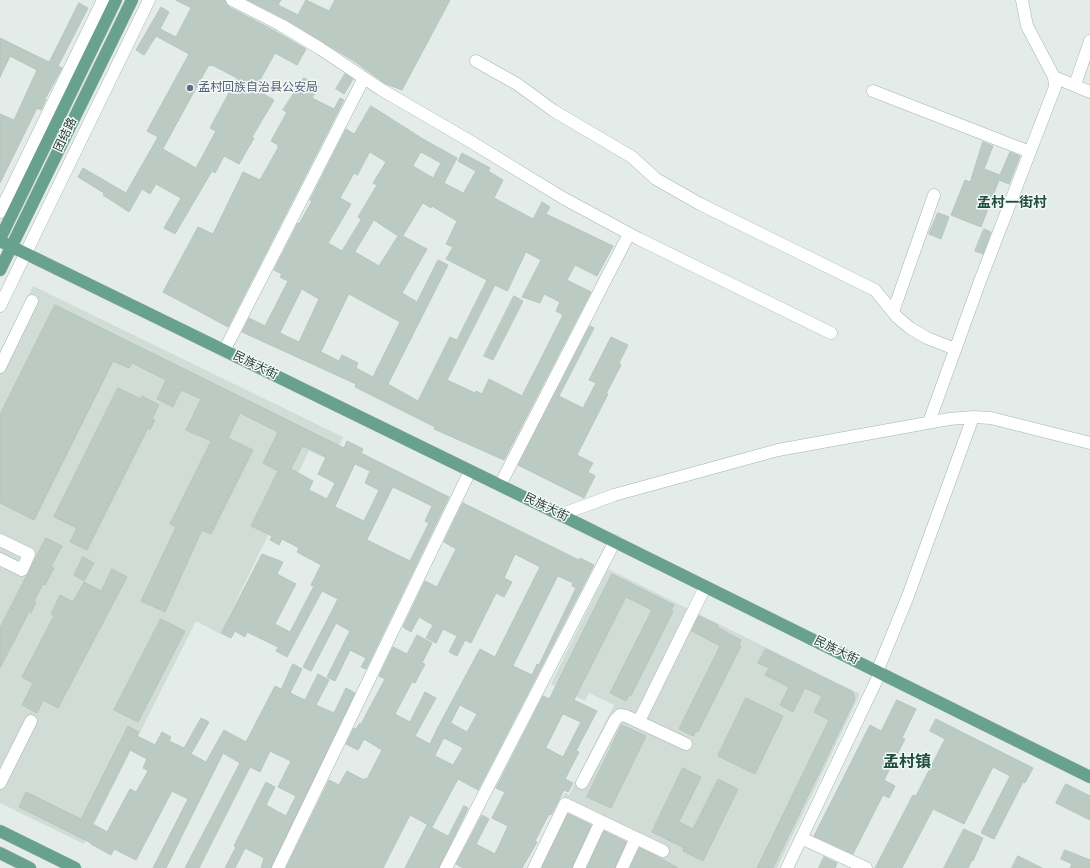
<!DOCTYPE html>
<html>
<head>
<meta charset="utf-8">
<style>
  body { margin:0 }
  canvas { display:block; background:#e3ece8 }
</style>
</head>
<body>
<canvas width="1090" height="868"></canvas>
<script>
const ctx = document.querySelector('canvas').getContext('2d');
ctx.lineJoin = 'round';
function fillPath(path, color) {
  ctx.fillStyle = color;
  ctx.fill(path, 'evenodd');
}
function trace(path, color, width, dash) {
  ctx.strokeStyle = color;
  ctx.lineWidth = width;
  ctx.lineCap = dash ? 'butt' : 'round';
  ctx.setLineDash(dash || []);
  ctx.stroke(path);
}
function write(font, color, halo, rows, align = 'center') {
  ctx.font = font + ' "Nunito Sans","Noto Sans SC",sans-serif';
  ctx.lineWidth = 3;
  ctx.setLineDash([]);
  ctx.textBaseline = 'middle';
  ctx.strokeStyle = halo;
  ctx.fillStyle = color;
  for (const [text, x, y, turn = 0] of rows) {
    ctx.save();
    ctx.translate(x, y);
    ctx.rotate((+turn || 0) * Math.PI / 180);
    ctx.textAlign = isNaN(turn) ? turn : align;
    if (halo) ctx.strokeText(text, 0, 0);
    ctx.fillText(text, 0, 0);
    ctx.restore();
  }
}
fillPath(new Path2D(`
  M33 286 343 437 332 461 309 451 220 634 196 621 84 844 0 803V352Z
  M608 569 860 694 777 868H527L565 793 569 795 614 705 589 693 585 701 551 684Z`), '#d1dcd7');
const building = new Path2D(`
  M176 0H225L229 7 277 32 306 49 297 65 275 53 255 89 274 100 252 137 254 138 239 164 224 156 215 173 212 171 175 234 164 228 181 198 156 184 150 194 142 189 129 212 103 195 104 193 78 177 83 168 126 193 158 137 147 131 189 54 156 36 144 55 136 50 161 7 169 12 160 29 176 37 191 8ZM209 65 211 66 212 65 237 78 210 128 216 131 196 168 163 149Z
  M248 0H281L278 5 298 15 306 0 329 11 335 0H450L402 90 386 84 354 61 285 19Z
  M79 3 88 8 58 66 62 68 45 99H46L41 110 37 108 0 183V114L14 120 37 70 10 56 0 77V38L49 62Z
  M345 74 353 79 344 94 336 89Z
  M304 78 319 86 312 98 334 109 340 98 344 100 228 327 163 292 198 227 213 234 243 172 260 180 278 148V145L271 141 287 112 283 110Z
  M371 106 423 139 457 158 444 183 463 193 464 192 476 171 458 161 462 153 490 168 488 171 503 180 494 198 533 219 542 202 550 207 546 214 613 246 597 276 575 265 567 280 591 292 504 460 434 429 435 427 355 387 356 384 242 332 249 318 265 326 288 281 280 277 282 274 274 270 298 223 299 224 312 201 310 200 346 129 354 134ZM370 152 386 162 373 183 377 185 358 217 361 220 342 251 328 243 351 204 340 198 354 173 357 175ZM421 152 441 163 433 178 413 166ZM423 203 431 208 432 206 457 221 446 244 453 247 446 259 487 280 457 340 450 337 418 401 388 384 448 265 438 260 417 302 402 293 427 249 403 236ZM374 220 398 236 379 266 355 252ZM526 252 541 260 522 297 540 303 544 294 560 302 556 311 563 315 522 396 489 379 482 394 476 391 475 393 447 380 495 285 507 291ZM302 289 319 299 299 342 280 333ZM349 294 400 322 373 377 356 368 358 363 342 355 339 361 321 352Z
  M983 142 993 146 984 169 1000 175 1010 152 1020 156 1009 184 999 180 981 227 951 215 965 180 970 182Z
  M938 213 949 217 941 239 929 234Z
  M984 229 991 232 983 254 975 251Z
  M514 296 523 301 493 360 484 356Z
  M55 305 344 448 347 441 363 449 361 453 449 497 366 669 361 667 366 658 350 650 335 681 327 677 350 631 336 623 311 671 303 667 338 599 322 591 287 657 276 651 278 647 247 632 245 637 235 631 231 638 221 633 262 554 283 562 277 574 296 584 275 624 290 632 314 586 311 585 321 565 297 552 299 548 282 539 279 545 270 540 272 536 251 526 278 471 263 463 278 432 240 413 228 438 253 450 211 534 202 530 165 612 141 601 176 527 170 524 211 441 186 430 201 399 181 390 173 407 157 399 166 380 132 363 129 368 113 361 34 520 0 503V415ZM303 446 326 457 318 474 335 483 327 499 309 490 313 481 291 469ZM355 464 370 471 365 483 379 490 364 521 335 507ZM393 487 432 506 425 521 429 523 410 561 367 540Z
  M590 326 594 328 559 396 583 408 596 383 589 380 611 337 628 345 619 363 621 365 606 394H608L577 455 593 463 588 472 595 476 584 498 518 465Z
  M118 388 141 399 142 396 159 405 152 419 155 420 150 430 148 428 87 550 70 542 77 528 54 517Z
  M463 503 579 560 580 558 594 565 478 790 458 779 432 827 410 815 383 868H286L329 780 339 785 347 771 364 780 365 778 367 779 382 750 364 739 358 750 346 744 354 728 356 729 360 723 361 724 385 679 379 676 393 647 407 654 417 635 432 643 422 663 425 664 415 683 412 682 395 714 410 722 425 692 436 698 415 736 430 744 437 729 480 649 495 657 540 567 515 554 504 578 512 582 504 597 496 593 471 643 465 640 457 656 449 652 457 636 443 629 436 643 426 638 433 625 419 617 411 632 403 627 425 581 437 587 456 549 444 542ZM558 576 573 583 572 586 576 588 539 665 537 664 532 675 513 666ZM460 705 477 714 467 732 451 723ZM444 738 463 748 453 765 435 756Z
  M46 538 62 546 51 567 54 568 45 585 43 584 34 601 36 602 31 613 29 612 0 668V628Z
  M83 557 94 563 84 581 74 575Z
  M112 569 127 577 58 708 43 700 37 713 22 705 33 683 22 677 54 616 51 614 60 595 73 602 84 582 101 591Z
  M612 574 674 605 671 610 673 611 631 696 629 695 626 701 610 693 652 610 626 597 574 700 597 711 576 751 579 752 565 779 573 783 568 792 564 790 551 815 549 814 535 841 537 842 522 868H463L456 864 482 815 489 819 476 844 495 854 508 826 492 818 505 792 496 788 543 696 549 699ZM563 714 581 722 563 757 546 748Z
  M699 616 718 625 717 627 741 640 739 645 741 646 698 732 696 731 693 736 679 729 720 646 692 631Z
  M161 619 185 631 138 722 114 710Z
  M766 649 853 692 855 699 773 868H757L829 720 814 712 822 696 805 688 793 712 780 705 789 687 765 675 769 668 758 663Z
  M293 664 302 669 290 693 305 700 318 674 329 680 316 705 334 713 346 688 355 693 271 868H261L264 858 245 848 235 868H225L236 847 234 846 266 782 275 787 266 805 286 816 296 796 278 787 291 761 270 751 260 772 250 767 199 868H185L240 763 223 753 166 868H153L188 799 172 791 136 860 114 849 111 855 91 844V843L19 807 26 792 81 819 128 726 139 732 137 736 155 745 162 732 171 737 169 741 184 748 201 718 209 722 191 754 206 762 224 730 246 742 275 686 281 689ZM130 750 147 759 143 768 148 771 136 792 130 789 107 832 93 824Z
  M746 698 783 716 755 774 718 756Z
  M897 700 916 709 902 738 905 739 884 780 895 786 889 798 883 795 853 854 814 836 870 725 881 731Z
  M936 719 1033 768 1025 783 1023 782 994 839 981 833 1010 776 993 767 964 824 933 809 902 868H875L913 795 916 796 945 739 930 731Z
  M622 725 646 736 611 808 587 797Z
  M683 768 701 777 679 822 693 829 718 779 738 789 703 861 683 851 684 848 652 832Z
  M1066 784 1090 796V820L1056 803Z
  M464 806 468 808 439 868H405L427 825 448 836Z
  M568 814 591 825 572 868H542Z
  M964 829 983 838 973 861 972 860 968 868H944Z
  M604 831 626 842 615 868H587Z
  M640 848 660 858 678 868H630Z
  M1065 850 1090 860V868H1070L1072 864 1061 859Z
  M1018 856 1042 868H1012Z
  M824 857 837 863 835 868H819Z`);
fillPath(building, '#bbcac3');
trace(building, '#b6c6be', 1);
const minor = new Path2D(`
  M232 0 281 25 321 49 382 90 468 140 563 198 639 239 831 333
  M476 61 517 84 554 111 632 157 656 179 700 204 875 290 897 317 910 328 927 338 955 349
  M1054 77 1090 92
  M1075 85 1090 41
  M873 91 1030 152
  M0 212 103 0
  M0 306 149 0
  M893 312 934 195
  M224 351 364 78
  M0 367 32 301
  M929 422 980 281 1055 87 1054 77 1027 26 1022 0
  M500 485 629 234
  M560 515 614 495 778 450 949 419 973 417 991 418 1090 443
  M0 540 29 554 22 570 0 559
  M877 672 908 596 973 417
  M639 721 705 587
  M0 783 31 721
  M582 783 615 720 620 715 626 716 686 744
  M801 838 866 868
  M278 868 470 471
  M446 868 615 541
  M534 868 565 804 663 851
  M579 868 601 821
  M622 868 636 838
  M787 868 880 673`);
const major = new Path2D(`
  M0 239 116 0
  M0 241 575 522 1090 777
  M0 270 132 0
  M0 831 75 868
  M0 853 30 868`);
trace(minor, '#a6b4af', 13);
trace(major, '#c1c9c6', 13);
trace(minor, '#fff', 12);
trace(major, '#69a18f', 12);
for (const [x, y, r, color] of [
  [190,88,4,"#5c6f8a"]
]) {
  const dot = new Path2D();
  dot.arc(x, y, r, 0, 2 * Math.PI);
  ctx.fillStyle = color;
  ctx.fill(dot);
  trace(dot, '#f4f9f6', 1.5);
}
write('12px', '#4e5e75', '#f4f9f6', [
  ["孟村回族自治县公安局",198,88]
], 'left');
write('12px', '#233d35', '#f4f9f6', [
  ["团结路",66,135,-64],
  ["民族大街",255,366,26],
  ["民族大街",546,508,26],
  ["民族大街",836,651,26]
]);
write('bold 14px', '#204f41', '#f4f9f6', [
  ["孟村一街村",1012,204]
]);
write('bold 16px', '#204f41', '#f4f9f6', [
  ["孟村镇",907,763]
]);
</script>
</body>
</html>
